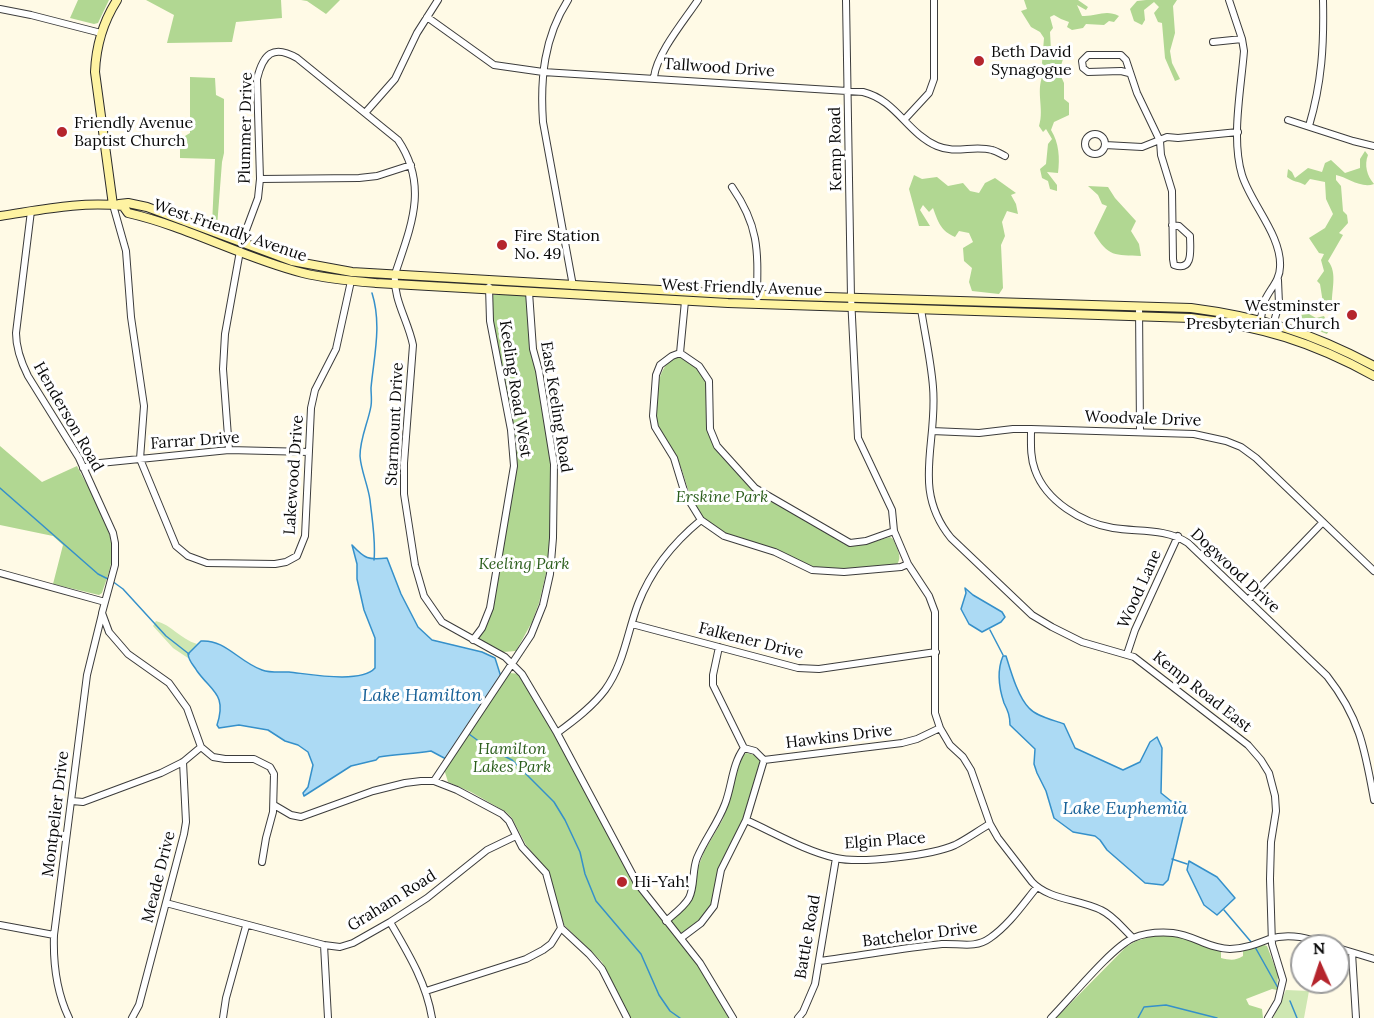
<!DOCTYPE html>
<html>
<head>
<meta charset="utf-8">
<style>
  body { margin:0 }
  #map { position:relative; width:1374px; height:1018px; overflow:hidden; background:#fffae6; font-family:Lora,serif }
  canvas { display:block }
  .north { position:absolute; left:1290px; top:934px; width:60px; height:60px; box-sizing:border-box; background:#fff; border:2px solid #9d9d9d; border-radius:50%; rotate:357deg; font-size:16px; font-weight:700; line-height:24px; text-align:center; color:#090909 }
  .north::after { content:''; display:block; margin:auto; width:21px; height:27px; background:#b5252d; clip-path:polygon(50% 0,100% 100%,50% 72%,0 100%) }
</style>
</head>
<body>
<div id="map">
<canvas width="1374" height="1018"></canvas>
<div class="north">N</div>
</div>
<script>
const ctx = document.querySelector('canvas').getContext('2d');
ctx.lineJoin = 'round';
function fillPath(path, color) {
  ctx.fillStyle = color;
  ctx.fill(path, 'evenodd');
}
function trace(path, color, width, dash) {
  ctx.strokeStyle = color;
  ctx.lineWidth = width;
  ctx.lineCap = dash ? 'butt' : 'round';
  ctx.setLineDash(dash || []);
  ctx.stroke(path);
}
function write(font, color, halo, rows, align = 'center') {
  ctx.font = font + ' Lora,serif';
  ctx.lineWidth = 6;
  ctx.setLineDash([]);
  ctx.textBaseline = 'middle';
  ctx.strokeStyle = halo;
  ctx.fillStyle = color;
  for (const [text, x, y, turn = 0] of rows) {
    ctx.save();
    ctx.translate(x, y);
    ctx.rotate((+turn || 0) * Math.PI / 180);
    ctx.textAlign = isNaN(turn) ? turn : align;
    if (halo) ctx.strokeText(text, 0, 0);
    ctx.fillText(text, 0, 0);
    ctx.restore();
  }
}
fillPath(new Path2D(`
  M156 621C172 625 180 639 197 644L188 654V658L173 648 153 626Z
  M1286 990 1309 991 1304 1018H1273Z`), '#cee7b2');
fillPath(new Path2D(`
  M78 0H109L98 23 94 24 70 18Z
  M146 0H281L282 18 236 22 232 42 167 43 174 15Z
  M301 0H340L326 14 307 1Z
  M1024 0H1078L1088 7 1086 10 1077 5 1082 16C1096 17 1105 9 1119 16L1114 22 1109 21 1104 25 1086 24 1083 28 1072 30 1067 27 1069 22 1061 19 1054 15 1050 17 1053 28 1050 32 1051 51 1063 59 1059 72 1064 83V99L1069 103V115L1054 122 1051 130C1059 143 1060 158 1058 173L1047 172 1057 185V191L1050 189 1048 181 1042 178 1040 169 1046 164 1048 144 1052 139 1046 129 1043 132 1039 126C1045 108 1034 89 1045 71L1042 63 1044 38 1040 32 1031 27 1021 11 1027 9Z
  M1146 0H1177L1173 6 1175 33 1170 51 1172 63 1180 79 1175 81 1165 58 1162 23 1158 22 1154 13 1159 7 1154 2 1144 10 1145 20 1142 25 1134 21 1130 9 1137 1Z
  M190 77 215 78 216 95 224 99V153L222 162 217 227 212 225 215 159 180 158V139L190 133Z
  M1365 151 1368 155C1364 165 1367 176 1374 184 1361 189 1347 177 1336 175V180L1341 186 1343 211 1347 215 1348 223 1339 233 1343 235 1328 261C1338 273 1331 291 1332 306L1326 310 1327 304 1323 303 1320 284 1317 281 1324 271 1321 260 1324 254 1319 253 1309 238 1325 228 1333 214 1326 199 1325 182 1310 179 1305 185C1298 181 1293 182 1287 177L1288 169 1292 172 1295 178 1308 168 1322 172 1325 163 1331 160 1345 173 1360 168V159Z
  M914 175 922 179 937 177 948 186 963 183 970 191 979 193 985 183 995 178 1016 193 1011 195 1016 204 1018 214 1007 211 1002 222 1005 236 1001 245 1003 288 999 294 972 291 969 282 972 268 964 261 963 248 973 242 969 233 959 231 955 237C941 231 938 222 933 208L929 212 923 205 920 210 930 226H919L909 189Z
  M1088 186 1108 187 1115 198 1136 221 1131 231 1139 244 1141 256C1115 255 1108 257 1094 233L1107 206 1102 204 1098 195Z
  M491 295H527L551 464V537L548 565 539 603 532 622 516 651 503 652 477 638 492 606 517 464 492 322Z
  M1309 314 1316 318 1324 316 1330 328 1327 334 1293 321 1292 316Z
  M674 357H683L697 368 707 382 708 433 716 449 751 489 848 546 866 544 890 537 893 539C896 546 903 557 897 564 870 567 838 574 811 566 795 561 781 551 765 546 754 542 731 537 722 532 686 512 691 486 676 456 671 445 662 436 658 424 652 405 656 369 674 357Z
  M0 446 42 482 77 466C90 492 112 523 112 553 112 567 106 580 102 593L99 595 53 584 63 545 53 536 0 525Z
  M510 673 520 674 534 695 639 890 697 963 730 1018H630L602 962 564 925 549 873 526 845 512 818 506 812 471 792 448 782 444 769Z
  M747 753 758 756 760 762 742 821 718 869 711 905 700 921 684 934 678 931 672 924V919L693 896 697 870 704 852 723 819 742 755Z
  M1157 935 1176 936 1221 951V958C1230 960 1235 961 1243 956V951L1264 945 1267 946 1278 975 1277 990 1272 989 1246 999 1249 1005 1262 1009 1263 1018H1056L1126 947 1136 941Z`), '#b1d792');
const water = new Path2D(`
  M352 545C365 559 368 560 387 558L401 594 418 627 432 640 482 652 495 658 501 677 446 759 431 751C414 754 397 754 379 757L376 760 351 766 304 796 303 793 308 787 313 765 308 752 298 745 285 741 268 730 239 725 219 728 217 725C227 694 212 692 197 671 193 664 189 662 188 654L201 641C225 639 239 662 262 670 270 673 281 672 289 672 309 674 361 684 375 668V638L364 610 357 579V564Z
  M965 588 973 595 1002 612 1005 617 1001 622 982 632 969 624 961 609 966 593Z
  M1003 656H1006C1011 672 1018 697 1029 708 1037 717 1054 720 1064 724L1075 748 1123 770 1140 762 1150 742 1157 737 1162 748 1161 793 1171 801 1181 802 1185 809 1168 880 1163 885 1145 883 1107 850 1100 840 1095 836 1073 832 1054 818 1046 791 1037 773 1034 764 1035 749 1010 725C1010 716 1008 711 1004 703 999 688 997 670 1003 656Z
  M1189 861 1217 877 1235 898 1217 915 1204 905 1187 870Z`);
fillPath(water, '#acdaf4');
trace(water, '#3590ca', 1.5);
trace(new Path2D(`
  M372 293C382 325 374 356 371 388 371 394 372 400 371 406 368 423 360 438 360 456 361 471 368 485 370 500 372 519 376 541 374 560
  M0 488 98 574 108 579
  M112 581 123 589 166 636 189 654
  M990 630 1003 655
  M469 734 488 748 512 760 554 802 565 820 580 852 585 874 596 901 641 954 659 995 670 1011 680 1018
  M1172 859 1187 864
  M1224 910 1252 943
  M1255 947 1278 988
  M1290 1001 1297 1018
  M1138 1018 1144 1007 1166 1005 1217 1018`), '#3590ca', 1.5);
const street = new Path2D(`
  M568 0C544 37 540 79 543 122L573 286
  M846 0 851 297 858 438 892 510 894 531 908 564 929 596 935 612V713L940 728 950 745 963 757 971 770 990 824 998 838 1032 882C1049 900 1079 899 1101 910 1114 916 1123 929 1133 938
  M1229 0 1242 39 1244 51C1241 89 1231 139 1242 175 1251 204 1282 236 1280 267 1280 280 1270 289 1265 300 1262 307 1262 316 1260 323
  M0 9 31 15 101 33
  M427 17 494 65 543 72 863 92C896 100 907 133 937 146 955 154 974 145 992 150 996 151 1001 154 1005 156
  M1213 42 1242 39
  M1129 73 1121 71 1088 72 1083 68 1082 61 1088 55H1121L1126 60 1137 93 1160 141 1161 155 1172 191 1173 259 1174 265C1194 272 1190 249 1190 236L1179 226 1172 225
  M654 77C657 53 684 21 698 0
  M365 113 395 79 417 33 438 0
  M904 120 929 93 934 79V0
  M1288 120 1353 141 1374 146
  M1309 126C1322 82 1324 45 1323 0
  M1085 144a10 10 0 1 1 20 0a10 10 0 1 1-20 0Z
  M1105 145 1142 147 1167 137 1178 138 1238 132
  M260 179 359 178 377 176 411 165
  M732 187C759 226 758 250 757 295
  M113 205 126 251 131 317 144 406 140 459 176 546 188 556 207 563 275 564 286 562 297 556 305 536 311 408 315 390 336 349 351 281
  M31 211 16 333C16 349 21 362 28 376L79 458 113 533 115 543V565L102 613 109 632 128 654 169 683 187 708 201 747 213 757 225 759H254L270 767 274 774 273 812 266 838 262 862
  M242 241 258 198 260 179 257 79C263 54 273 44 297 58L398 140C429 186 411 226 395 274 393 300 408 320 413 345L404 463V494L415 565 424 596 442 622 505 657 522 674 557 733 637 883 700 963 733 1018
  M1139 306 1140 431
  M921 309C925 335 931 361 933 387 938 444 911 489 951 538L1032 615 1052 627 1082 642 1134 657 1248 745 1261 760 1269 773 1275 796 1276 811 1271 842 1270 879 1272 944 1283 980 1278 1001 1268 1018
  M1271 332 1279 304 1278 280
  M680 353 672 356 660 365 656 375 653 416 655 427 674 458 685 494 701 520 724 536 775 552 812 570 844 572 901 567 908 564
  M680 353 699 366 709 381 710 429 717 446 755 488 850 543 866 541 894 531
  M680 353 685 301
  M1031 429C1031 443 1030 457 1035 470 1046 501 1082 523 1113 528 1138 532 1166 528 1188 543L1327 676C1360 718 1365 750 1374 800
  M932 431 979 433 1013 429H1031L1194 434 1226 441 1241 447 1256 458 1374 571
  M229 450 223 369 225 334 240 251
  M83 468 100 463 229 450 309 452
  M0 573 105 602
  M1248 600 1323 522
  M632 624 798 668 819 669 936 652
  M473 640 482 628 490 608 514 466 511 430 490 321 489 287
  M719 647 713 675V685L744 748
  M1127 654 1135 630 1178 536
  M557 733C575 720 592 707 605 690 624 664 627 633 638 604 651 570 673 543 701 520
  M744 748 755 751 764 760
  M764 760 902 743 917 739 940 728
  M434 781 531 635 543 605 550 574 553 538 554 464 539 371 533 349 529 292
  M72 801 83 802 161 773 183 762 201 747
  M274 805 291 815 301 817 373 791 405 783 421 781H434L457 790 502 814 509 821 522 847 546 873 561 928 589 954 602 969 627 1018
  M746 820C775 833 805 851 836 858 860 864 933 855 955 845 967 839 979 830 990 824
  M166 903 324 945 340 947 353 943 390 922 427 898 487 850 516 836
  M666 921C674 914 684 907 689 898 695 886 692 870 697 858 705 839 718 823 725 804 732 786 732 764 744 748
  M390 922C408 953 426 982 432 1018
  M0 925 54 935
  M681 938 701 923 714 906 721 870 746 820 764 760
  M324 945 328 1018
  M1338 948 1374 959
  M1352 953 1356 1018
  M819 961C860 956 901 948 942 944 959 943 975 949 990 938 1009 925 1023 904 1037 887
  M426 991 526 959 543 950 551 944 561 928
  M69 1018C56 991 53 964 54 935L87 675 102 614
  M132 1018 139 1005 184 834 186 822 183 762
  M223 1018 226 998 246 926
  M798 1018 803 1012 815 984 836 858
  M1051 1018C1070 999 1111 948 1133 938 1145 933 1160 932 1173 933 1193 935 1210 949 1230 949 1244 949 1256 944 1269 939 1291 932 1311 939 1332 946`);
const secondary = new Path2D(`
  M119 204 128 203 147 207 292 261 352 272 728 294 1191 308C1261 317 1312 333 1374 366
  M113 205 95 72C96 46 103 22 117 0
  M0 216C41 210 82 201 123 206L128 213C189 227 243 258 303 273 327 279 352 281 376 283L728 303 1191 318C1260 326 1313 342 1374 376`);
trace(street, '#3c3c3c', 8);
trace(secondary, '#2b2b2b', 10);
trace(street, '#fff', 6);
trace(secondary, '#fef3a2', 8);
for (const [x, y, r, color] of [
  [979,61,6,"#b5252d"],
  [62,132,6,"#b5252d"],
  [502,245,6,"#b5252d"],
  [1352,315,6,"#b5252d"],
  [622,882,6,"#b5252d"]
]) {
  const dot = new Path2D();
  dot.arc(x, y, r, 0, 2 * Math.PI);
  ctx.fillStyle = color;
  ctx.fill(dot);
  trace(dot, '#fff', 2);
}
write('16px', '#090909', '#fff', [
  ["Beth David",991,52],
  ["Synagogue",991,70],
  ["Friendly Avenue",74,123],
  ["Baptist Church",74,141],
  ["Fire Station",514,236],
  ["No. 49",514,254],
  ["Westminster",1340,306,"right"],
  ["Presbyterian Church",1340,324,"right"],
  ["Hi-Yah!",634,882]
], 'left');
write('16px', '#090909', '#fff', [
  ["Tallwood Drive",719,68,4],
  ["Plummer Drive",246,128,-89],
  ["Kemp Road",836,149,-91],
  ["West Friendly Avenue",230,231,19],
  ["West Friendly Avenue",742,288,2],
  ["Keeling Road West",515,389,81],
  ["East Keeling Road",556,407,81],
  ["Henderson Road",68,417,60],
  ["Woodvale Drive",1143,419,2],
  ["Starmount Drive",395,424,-87],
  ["Farrar Drive",195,441,-4],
  ["Lakewood Drive",294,475,-86],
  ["Dogwood Drive",1235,571,43],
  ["Wood Lane",1140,589,-66],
  ["Falkener Drive",751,641,14],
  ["Kemp Road East",1202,692,38],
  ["Hawkins Drive",839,737,-7],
  ["Montpelier Drive",56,814,-83],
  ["Elgin Place",885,841,-4],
  ["Meade Drive",159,877,-76],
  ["Graham Road",392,901,-32],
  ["Batchelor Drive",920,935,-7],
  ["Battle Road",808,937,-80]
]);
write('italic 16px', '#2b5e1c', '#fff', [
  ["Erskine Park",722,497],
  ["Keeling Park",524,564],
  ["Hamilton",512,749],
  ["Lakes Park",512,767]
]);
write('italic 18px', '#176097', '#fff', [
  ["Lake Hamilton",422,696],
  ["Lake Euphemia",1125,809]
]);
</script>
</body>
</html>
